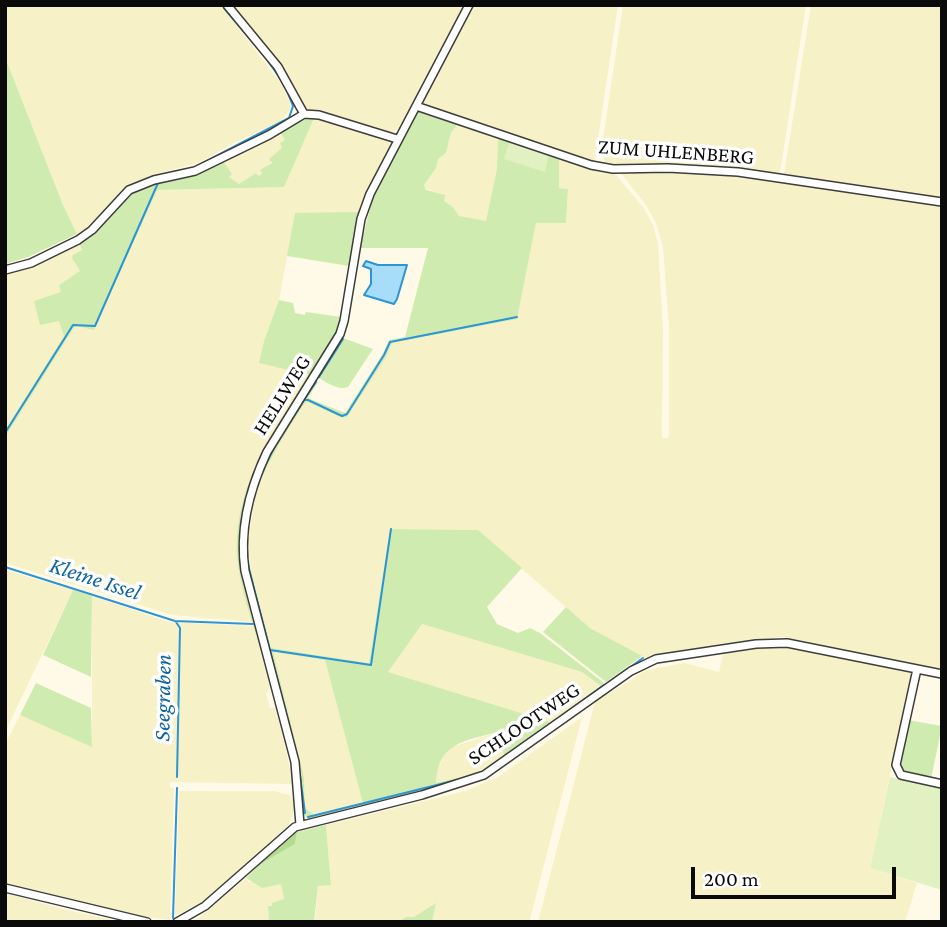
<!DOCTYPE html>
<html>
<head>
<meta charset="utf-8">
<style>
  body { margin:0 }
  #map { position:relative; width:947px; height:927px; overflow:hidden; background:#fffae7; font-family:"Crimson Pro",serif }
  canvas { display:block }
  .frame { position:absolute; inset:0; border:7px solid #0a0a0a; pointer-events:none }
  .scale { position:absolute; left:691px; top:867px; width:205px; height:32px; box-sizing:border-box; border:4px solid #0a0a0a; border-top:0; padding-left:9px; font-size:21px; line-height:24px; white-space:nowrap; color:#0a0a0a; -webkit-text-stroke:5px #fff; paint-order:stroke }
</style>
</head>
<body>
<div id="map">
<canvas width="947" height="927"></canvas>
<div class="frame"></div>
<div class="scale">200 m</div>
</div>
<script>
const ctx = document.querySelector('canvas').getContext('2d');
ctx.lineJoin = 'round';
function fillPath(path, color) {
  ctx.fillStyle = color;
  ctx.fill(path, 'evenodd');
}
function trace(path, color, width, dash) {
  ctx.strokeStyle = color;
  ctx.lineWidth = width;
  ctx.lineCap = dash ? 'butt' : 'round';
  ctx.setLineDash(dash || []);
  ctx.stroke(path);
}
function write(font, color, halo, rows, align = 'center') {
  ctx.font = font + ' "Crimson Pro",serif';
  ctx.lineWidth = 7;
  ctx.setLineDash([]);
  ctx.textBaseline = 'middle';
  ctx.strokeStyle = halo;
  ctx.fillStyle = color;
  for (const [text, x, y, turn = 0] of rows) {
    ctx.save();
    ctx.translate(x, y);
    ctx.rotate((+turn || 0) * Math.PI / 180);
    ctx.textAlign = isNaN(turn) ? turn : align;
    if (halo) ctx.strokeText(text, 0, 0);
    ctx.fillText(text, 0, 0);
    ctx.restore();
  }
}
fillPath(new Path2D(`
  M5 5H221L282 85 290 103V110L281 121 232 144 201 162 160 173 125 190 96 223 78 236 63 205 5 57Z
  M230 5H466L400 128 390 133 311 111 303 105 289 81Z
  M473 5H618L595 159 591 162 423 106 421 101Z
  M623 5H806L780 173 777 176 609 166 604 160 602 146Z
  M811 5H942V200L787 177 784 174Z
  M314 118 390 140 391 143 366 193 359 212 295 214 279 300 264 341 260 363 310 374 262 451 245 494 237 541V558L253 622 172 615 5 563V436L75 326 94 330 157 190 283 187Z
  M455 121 498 136 497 169 486 222 459 216 453 207 444 201V195L426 189 424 185 436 168 438 159 446 153Z
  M280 132 285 140 283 148 262 173 258 176 257 173 239 184 231 179 229 176 231 174 222 160Z
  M559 156 616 175 643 207 653 225 658 244 663 328 662 438H668L669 433V329L663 247 656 223 646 205 619 171 671 170 734 174 942 205V669L782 637 645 658 590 628 477 530 390 529 369 663 271 648 252 576 248 542 255 497 271 456 305 403 308 402 342 418 347 417 386 357 392 343 517 319 536 223H566L568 189 559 188Z
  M79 243 82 250 73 255 81 271 59 285 62 292 59 320 64 336 5 430V273L32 266Z
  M5 570 73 590 5 732Z
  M92 596 169 622 254 626 270 688 266 694 270 708H275L284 741 293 784 170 782V787L174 788 170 920 126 914 5 885V745L20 715 92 746Z
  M422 624 582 672 601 686 550 722 387 672Z
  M770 647 801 648 912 672 870 868 917 883 905 922H538L595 702 647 670 684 663 719 672 723 654Z
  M272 652 325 660 364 802 314 815 305 808 304 777Z
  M582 717 530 919 531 922H432L435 904 414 917H406L398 922H315L318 886 331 884 326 825 465 791 498 777Z
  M498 732 504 755 488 767 471 774 436 784 437 770 446 752 452 747Z
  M179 791H274L289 795 294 799 295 807 289 825 203 901 175 916Z
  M246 878 249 882 281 883 284 900 273 903V906L268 907 269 922H190L200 917Z
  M5 893 67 910 121 922H5Z`), '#f6f1c6');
fillPath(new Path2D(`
  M5 57 63 205 77 234 28 257 5 264Z
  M417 112H424L455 121 456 126 451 133 446 153 438 159 436 168 424 185 426 190 445 195 444 201 453 207 459 216 486 221 497 169 498 136 559 156V188L568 189 566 223H536L517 319 392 343 386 357 347 417 342 418 308 402 305 403C275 449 241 500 249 558 253 588 264 618 271 648L369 663 390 529 478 530 522 568 487 607 497 624 518 633 530 628 540 633 604 683 601 686 582 672 422 624 388 672 550 722 504 755 498 732C465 741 438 742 436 783L457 778 458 782 308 819 301 811 300 776 294 750 247 569C239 491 275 443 314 381L318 382 308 398 345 413 384 352 389 340 405 337 428 248H360L373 197ZM273 652 325 660 363 803 314 815 305 808 304 777Z
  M310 117 314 118 284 187 157 190 94 330 75 326 5 437V430L64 336 59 321 40 325 34 301 61 292 59 285 80 271 72 258 73 255 82 250 79 243 97 230 128 195 155 183 196 175 222 160 232 174 229 177 239 184 256 173 259 176 262 173 260 170 272 163 269 159 282 148 280 143 285 140 280 132Z
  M359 212 349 266 287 256 295 213Z
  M279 300 293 303 295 313 305 315 306 312 341 317 338 332 264 452 240 541 263 652 262 655C253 623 240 589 237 556 233 486 275 430 310 375L259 363 264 341Z
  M346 319H349L343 338 373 349 348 387C337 391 327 382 317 377Z
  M73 590 92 596 91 677 43 655Z
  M566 607 590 628 642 656 606 682 543 632Z
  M36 683 91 708 92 747 20 715Z
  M908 720 942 726 931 779 901 771 899 763Z
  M326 825 331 885 318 886 314 922H269L268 906H272V903L284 899 281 884 262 888 246 878 259 865 295 844 297 832Z
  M436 903 432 922H398L406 917H414Z`), '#d0ebaf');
fillPath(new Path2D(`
  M297 832 295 844 259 865Z`), '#b3dc8e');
fillPath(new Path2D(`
  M510 140 549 153 545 172 504 159Z
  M890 777 942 788V890L870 868Z`), '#e2f1c2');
const water = new Path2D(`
  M366 261 378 265H407L397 299 394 304 364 295 371 284V269L363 266Z`);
fillPath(water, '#a8ddfa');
trace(water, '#2b95d5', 2);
trace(new Path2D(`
  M224 8 257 47
  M263 54 282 81
  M201 164 289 118 293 106 285 86
  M319 377 343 339
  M305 398 316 382
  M5 433 73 325 95 326 158 183
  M263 470 276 444 304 400H308L342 416 347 414 384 355 390 342 517 317
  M247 561 297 756
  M5 567 175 621 253 624
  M176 622 180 628 177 777
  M270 650 371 665 391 529
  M629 668 643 658
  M608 683 622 673
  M571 709 604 685
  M298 761 305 813
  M308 817 457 780
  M173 918 177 788`), '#2b95d5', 2);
const minor = new Path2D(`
  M227 5 278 67 304 114
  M416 106 591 165 613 169 668 168 738 172 942 202
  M5 270 31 263 78 240 92 230 129 190 154 180 195 171 269 135 304 114 319 115 397 139
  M917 669 896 765 901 775 942 784
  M300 825 295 762 245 571C239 529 249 490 267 452L340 334 344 321 361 219 370 194 469 5
  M5 888 147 922
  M177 922 205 906 295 827 422 795 484 775 631 671 656 659 756 644 787 643 942 674`);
trace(minor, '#3d3d3d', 10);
trace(minor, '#fff', 7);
write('21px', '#0a0a0a', '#fff', [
  ["ZUM UHLENBERG",676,152,4],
  ["HELLWEG",282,395,-58],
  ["SCHLOOTWEG",524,724,-34]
]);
write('italic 23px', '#0e64a1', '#fff', [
  ["Kleine Issel",95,579,18],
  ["Seegraben",163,698,-89]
]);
</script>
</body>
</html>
